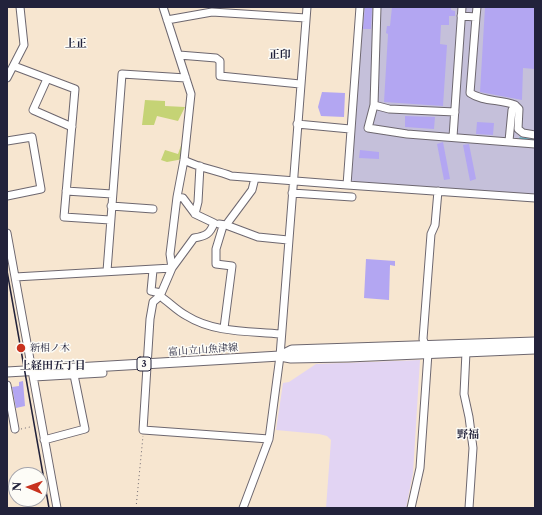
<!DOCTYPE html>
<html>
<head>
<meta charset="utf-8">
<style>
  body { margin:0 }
  #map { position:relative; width:542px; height:515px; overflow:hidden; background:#f7e6d0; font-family:"Libre Caslon Text",serif }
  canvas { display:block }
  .frame { position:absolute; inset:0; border:8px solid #22223b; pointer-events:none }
  .north { position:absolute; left:8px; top:467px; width:40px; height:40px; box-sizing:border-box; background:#fdfcf7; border:1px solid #a5a5ac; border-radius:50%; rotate:272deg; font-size:11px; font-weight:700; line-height:16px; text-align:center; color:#22223b }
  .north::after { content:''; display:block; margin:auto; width:14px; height:18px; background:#c8321e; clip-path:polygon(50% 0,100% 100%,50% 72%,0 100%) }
</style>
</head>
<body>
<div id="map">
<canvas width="542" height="515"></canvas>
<div class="frame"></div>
<div class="north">N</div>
</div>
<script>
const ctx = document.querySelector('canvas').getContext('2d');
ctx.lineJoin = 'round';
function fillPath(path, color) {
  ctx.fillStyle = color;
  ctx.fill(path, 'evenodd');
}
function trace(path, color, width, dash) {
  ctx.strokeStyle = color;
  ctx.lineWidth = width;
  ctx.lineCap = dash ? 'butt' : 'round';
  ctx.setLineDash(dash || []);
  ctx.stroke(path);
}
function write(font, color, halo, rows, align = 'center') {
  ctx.font = font + ' "Libre Caslon Text","Noto Serif JP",serif';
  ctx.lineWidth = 3;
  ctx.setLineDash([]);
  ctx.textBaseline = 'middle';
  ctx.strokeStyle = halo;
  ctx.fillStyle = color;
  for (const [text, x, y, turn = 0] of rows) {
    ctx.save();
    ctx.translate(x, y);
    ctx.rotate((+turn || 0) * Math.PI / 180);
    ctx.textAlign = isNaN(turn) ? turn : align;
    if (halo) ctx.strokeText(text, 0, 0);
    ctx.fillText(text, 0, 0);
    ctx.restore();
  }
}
fillPath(new Path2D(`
  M420 360 413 473 406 508H326L331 440 327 436 319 434 276 430 283 383 289 382 316 364Z`), '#e2d4f3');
fillPath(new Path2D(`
  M364 7H535V196L351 182Z`), '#c5c0da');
fillPath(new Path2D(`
  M145 100 165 101V106L185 107 178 121 157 116 154 125H142Z
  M184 137 183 159 167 162 161 160 165 150 178 154Z`), '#c5d375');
trace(new Path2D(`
  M520 138 535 140`), '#54becf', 1.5);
fillPath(new Path2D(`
  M365 7H372L371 29H363Z
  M392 7H451V10L455 11V16H449V25H441L440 44 447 45 443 106 384 102 388 34 386 33 387 26H390Z
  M485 7H535V69L523 68 522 100 480 92Z
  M322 92 345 93 344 117 321 116 318 107Z
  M405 116 435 117 434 129 405 127Z
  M477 122 494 123 493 135 476 134Z
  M443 142 450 179 444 180 437 144Z
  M469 144 476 179 470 181 463 145Z
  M360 150 379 152V159L359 158Z
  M366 259 395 261V266L390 265 389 300 364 298Z
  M23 381 25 406 16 408 12 387 19 386V382Z`), '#b3a6f2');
const minor = new Path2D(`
  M163 7 191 94 184 160 177 197 170 254 172 268
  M360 7 347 185 535 198
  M377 7 374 105 368 128 407 134 535 144
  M461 16 476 17 470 93C483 102 500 99 515 105
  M476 17 477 7
  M167 20 212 12 306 18
  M179 55 216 58 220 61V76L300 84
  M14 66 75 89 64 217 110 220
  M7 78 24 45 20 7
  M47 79 33 110 72 127
  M374 105 389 109 455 112
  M297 124 350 129
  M453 137 462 7
  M7 141 32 137 41 189 7 196
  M509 141 512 110 515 105 519 109 518 129 523 133 535 135
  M184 160C199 168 216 170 231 176L347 185
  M66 191 112 194
  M292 193 352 197
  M177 197 183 198 195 214 214 223C210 234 206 236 194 238L172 268 160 296 153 302 150 319 143 430 269 439
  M111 206 153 209
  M195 214 198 202 200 166
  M219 224 226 225 258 237 288 240
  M226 225 252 190 255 178
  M223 226 216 249V264L232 266 224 328
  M7 233 57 508
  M153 270 151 291 161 293
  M107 271 122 74 186 78
  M15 277 172 268
  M160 296C169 302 177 311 187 316 214 333 250 331 280 334
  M466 352 464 394 469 417 473 448 469 508
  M34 377 103 373
  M7 385 15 429
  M44 440 85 429 74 375
  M243 508 269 439 280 356 307 7
  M411 508 420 468 428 353 423 339 431 234 435 225 438 191`);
const major = new Path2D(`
  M280 356 292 350 535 342
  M7 372 280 356 291 358 348 357 535 349`);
trace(minor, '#6d676f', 9);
trace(major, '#6d676f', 11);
trace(new Path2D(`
  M21 429 30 427
  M136 508 143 436`), '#6d676f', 1, [1, 3]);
trace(minor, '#fff', 7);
trace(major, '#fff', 9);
trace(new Path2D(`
  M7 271 49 508`), '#22223b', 1.5);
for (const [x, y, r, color] of [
  [21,348,5,"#c8321e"]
]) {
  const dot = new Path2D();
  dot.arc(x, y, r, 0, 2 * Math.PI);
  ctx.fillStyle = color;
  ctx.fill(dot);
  trace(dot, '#fdfcf7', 1.5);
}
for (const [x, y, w] of [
  [144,364,14]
]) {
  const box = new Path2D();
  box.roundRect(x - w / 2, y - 7, w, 14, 3);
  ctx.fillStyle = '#fdfcf7';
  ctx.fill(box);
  trace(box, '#22223b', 1);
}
write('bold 9px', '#22223b', null, [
  ["3",144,364]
]);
write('10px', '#22223b', '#fdfcf7', [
  ["新相ノ木",30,348]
], 'left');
write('10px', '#22223b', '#fdfcf7', [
  ["富山立山魚津線",203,350,-4]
]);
write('bold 11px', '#22223b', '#fdfcf7', [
  ["上正",76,44],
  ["正印",280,55],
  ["上経田五丁目",53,366],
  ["野福",468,435]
]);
</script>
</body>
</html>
